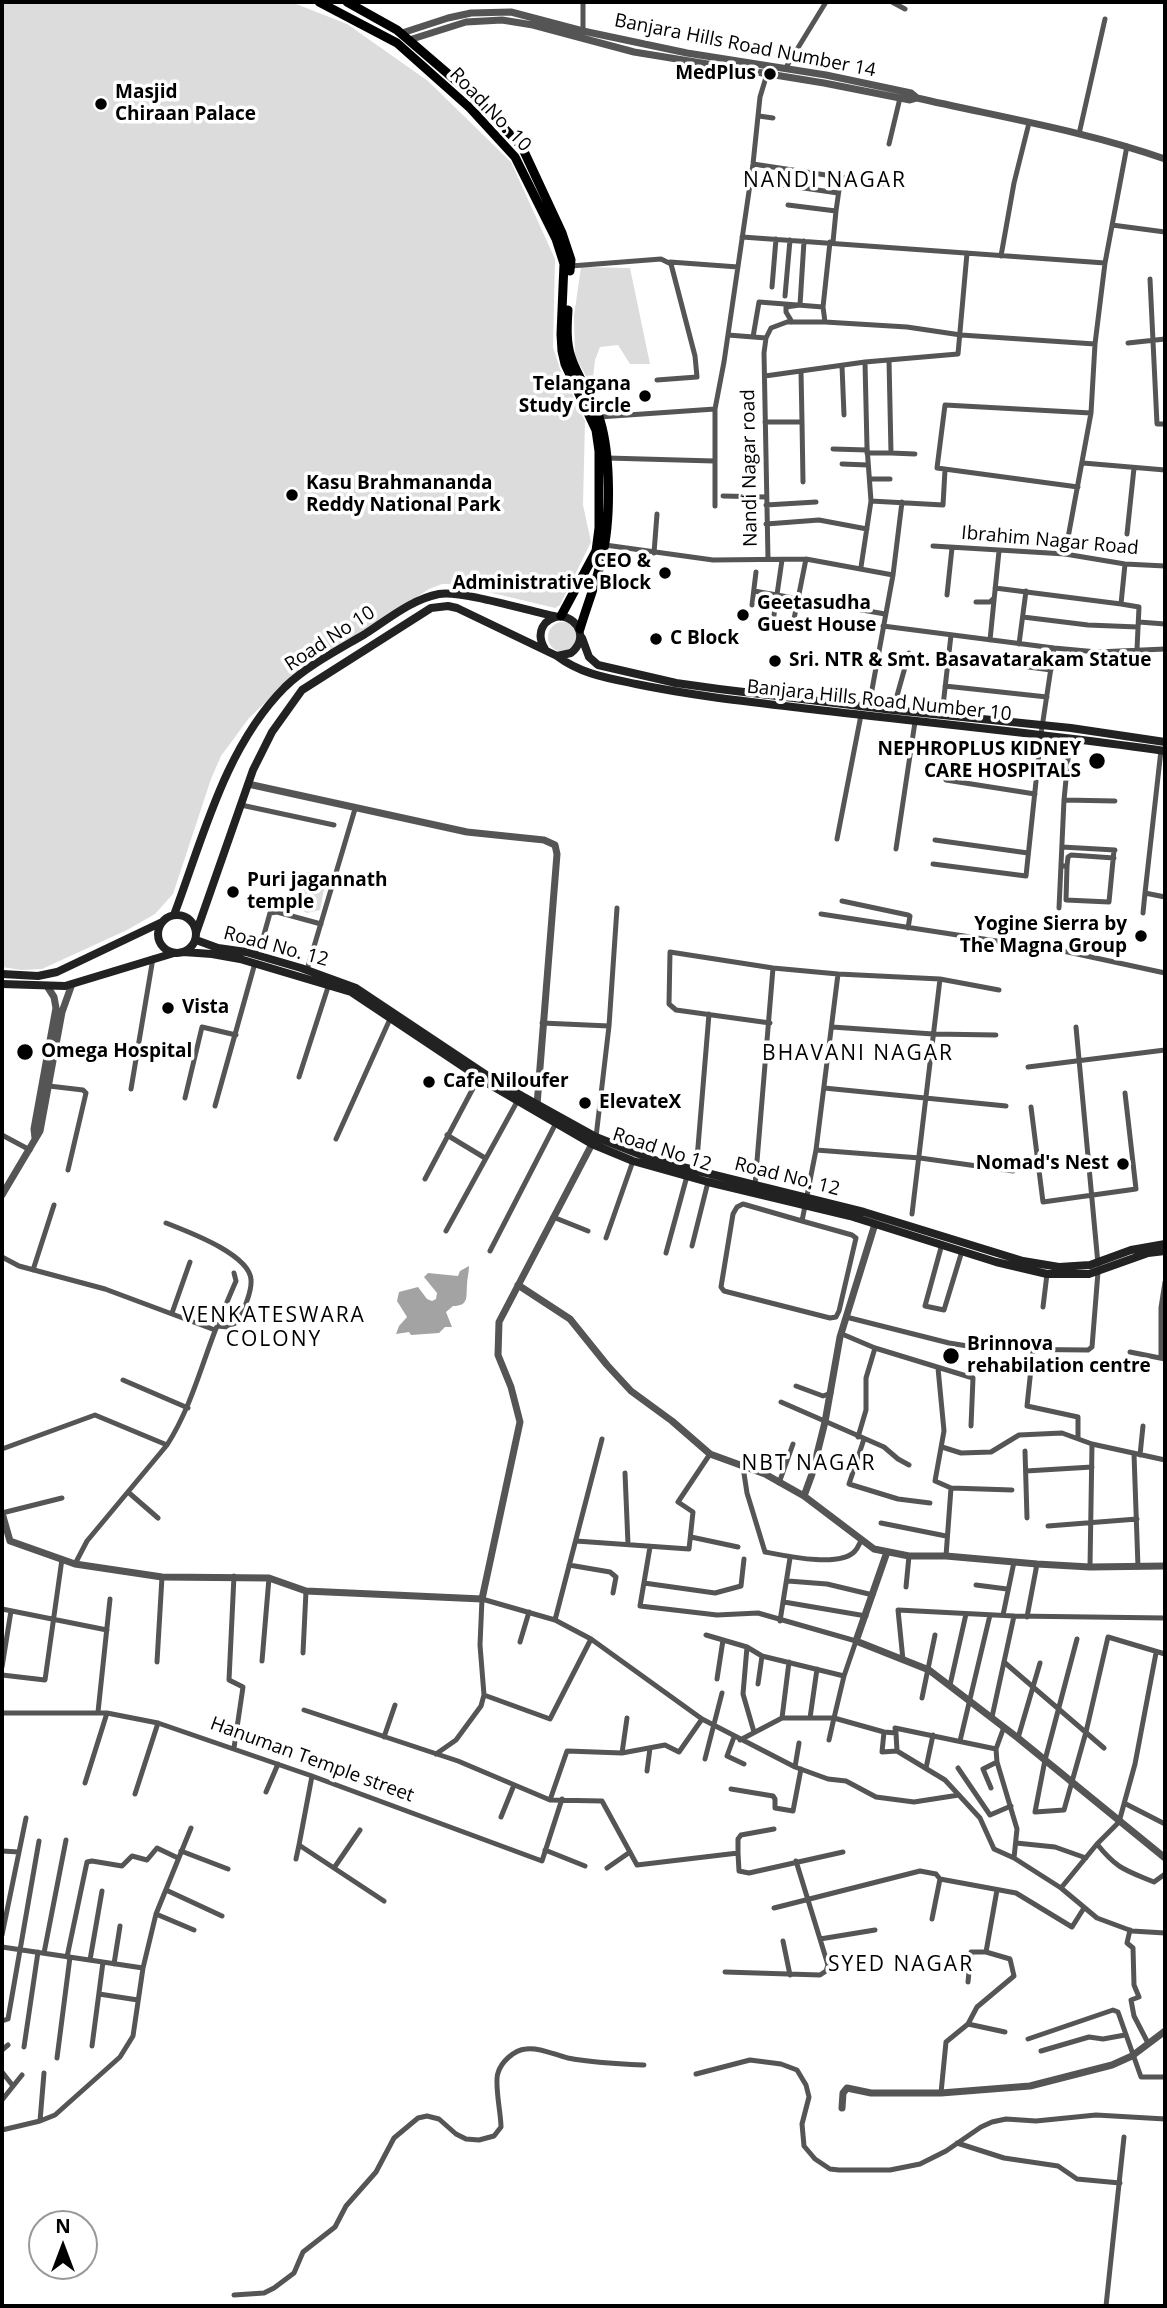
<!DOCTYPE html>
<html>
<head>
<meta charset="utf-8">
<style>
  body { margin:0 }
  #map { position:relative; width:1167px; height:2308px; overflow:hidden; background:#fff; font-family:"Open Sans",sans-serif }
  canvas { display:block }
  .frame { position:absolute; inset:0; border:4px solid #000; pointer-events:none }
  .north { position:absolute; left:28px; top:2210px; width:70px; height:70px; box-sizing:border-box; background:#fff; border:2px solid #999; border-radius:50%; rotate:0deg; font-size:19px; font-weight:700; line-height:28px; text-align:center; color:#000 }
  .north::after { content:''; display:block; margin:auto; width:24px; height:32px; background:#000; clip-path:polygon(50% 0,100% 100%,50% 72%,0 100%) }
</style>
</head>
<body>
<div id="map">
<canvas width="1167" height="2308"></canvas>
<div class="frame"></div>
<div class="north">N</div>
</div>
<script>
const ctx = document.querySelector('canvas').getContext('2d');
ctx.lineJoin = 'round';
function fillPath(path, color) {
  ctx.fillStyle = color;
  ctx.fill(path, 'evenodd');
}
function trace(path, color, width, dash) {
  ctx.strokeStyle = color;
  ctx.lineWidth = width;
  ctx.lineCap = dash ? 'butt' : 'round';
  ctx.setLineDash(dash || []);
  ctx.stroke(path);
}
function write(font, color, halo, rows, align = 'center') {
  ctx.font = font + ' "Open Sans",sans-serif';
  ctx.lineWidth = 7;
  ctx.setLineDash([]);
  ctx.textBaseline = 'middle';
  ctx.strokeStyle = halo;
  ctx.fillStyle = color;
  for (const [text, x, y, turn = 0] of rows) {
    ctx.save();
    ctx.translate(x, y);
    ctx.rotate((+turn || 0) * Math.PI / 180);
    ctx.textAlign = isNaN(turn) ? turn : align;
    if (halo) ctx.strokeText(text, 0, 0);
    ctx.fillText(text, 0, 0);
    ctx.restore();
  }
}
fillPath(new Path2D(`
  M2 2H291L347 24 428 81 511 162 555 259 553 347 560 369 585 421 583 505 591 542 560 605 555 608 455 584H442L429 589 289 680 249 718 221 756 211 779 173 894 155 914 127 930 42 969 21 970 2 967Z
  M581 267 630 268 650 364H630L618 345 600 347 595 360 592 387 575 356 574 316Z
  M548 637a15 15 0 1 1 30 0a15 15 0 1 1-30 0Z
  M310 872 327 874 320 910 307 913 297 907 304 873Z`), '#dcdcdc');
fillPath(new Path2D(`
  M469 1266C469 1272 467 1279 467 1285 466 1297 469 1306 453 1306L446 1312 452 1327H445L439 1333 411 1335 409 1332 396 1334 399 1326 407 1317 397 1301 399 1292 418 1287 427 1299 432 1301 436 1299 437 1293 424 1277 428 1273 458 1276 460 1271Z`), '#a3a3a3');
trace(new Path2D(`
  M892 2 905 9
  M583 31V2
  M785 69 826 2
  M759 116 773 118
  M1079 134 1105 19
  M889 144 900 98
  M753 164 905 187
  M783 185 838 193
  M788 205 836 211 841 176
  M1112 225 1165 232
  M742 237 1105 263
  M833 242 836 211
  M1001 256 1014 183 1029 123
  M670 262 738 267
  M571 266 661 259 671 264 695 356 697 377 657 380
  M1150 279 1157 424H1165
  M772 287 776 239
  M785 296 790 240
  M792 322 786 312V307L800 305 804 241
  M825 322 823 307 830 242
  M728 335 766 338
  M753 337 759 302 823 307
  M1128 343 1165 339
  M889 360 891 453 915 454
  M842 366 844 415
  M765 376 865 362 958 354 967 253
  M599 417 715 409
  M765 422H802L801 371
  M802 422 803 482
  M833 449 867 450
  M867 453H891
  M607 458 714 461
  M1083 463 1165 470
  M842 464 868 465
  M870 479H890
  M1078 487 937 468 945 405 1091 413
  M723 496 766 497
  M871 501 943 505 945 470
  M766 505 816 502
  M715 506V409L724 362 753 164 760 97 767 74
  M766 524 819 520 867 529
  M1127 534 1134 468
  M605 545 713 560 806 559 893 575
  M933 546 1065 554 1125 564 1165 566
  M654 553 657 514
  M1065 554 1091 413 1095 344 1105 263 1127 146
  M768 559 764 353 766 338 771 328 787 322H825L907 327 961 335 1095 344
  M1125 564 1121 604 1139 607 1137 649
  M861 567 871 501 867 447 865 362
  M995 588 1121 604
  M754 591 885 614
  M947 595 952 548
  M976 602H990L993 599
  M752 605 756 572
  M1023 617 1088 625 1138 627
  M794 619 806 559
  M773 622 782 560
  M1139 622 1165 624
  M883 626 1054 648 1097 652 1165 649
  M990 640 999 551
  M1019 644 1026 591
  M948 656 1051 670
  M945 686 1047 697
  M869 706 893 575 902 502
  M893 710 909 653
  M942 715 951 635
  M1161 750 1145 893 1165 897
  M946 780 1035 794
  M1064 800 1115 801
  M241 805 334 825
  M837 839 861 715
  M935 840 1028 853
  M1062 847 1115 850
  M896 849 915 722
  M933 864 1026 876 1041 734 1054 648
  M1061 866H1067L1066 900 1109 902 1114 850
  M1067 866 1068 857 1071 855 1114 858
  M842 901 908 915 910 916 908 928
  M1059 908 1064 800 1070 738
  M1143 913 1145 893
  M821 914 1068 952 1165 973
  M258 956 270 913 277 912 321 924
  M307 970 355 809
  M542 1023 609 1026
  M770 1023 676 1010 669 1004 670 952 773 968 838 974 940 979 999 990
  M832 1027 933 1034 996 1035
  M1076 1027 1098 1264
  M1028 1067 1165 1050
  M299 1077 329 984
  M49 1086 83 1090 86 1093 68 1170
  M824 1088 1006 1106
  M131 1089 153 958
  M185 1098 202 1027 236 1035
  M215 1106 255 963
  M1031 1107 1043 1202 1136 1189 1125 1093
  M2 1135 30 1150
  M447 1135 485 1158
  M596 1137 609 1026 617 908
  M336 1139 390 1019
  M816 1150 920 1158 1013 1171
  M696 1171 709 1014
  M425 1179 479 1077
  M755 1185 773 968
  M912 1214 940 979
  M553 1217 588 1231
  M802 1221 743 1204 737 1207 733 1214 721 1287 724 1291 830 1318 836 1317 839 1311 856 1238 852 1235 802 1221 816 1150 838 974
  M166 1223C186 1231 250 1254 251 1280 252 1292 243 1312 237 1322L228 1327 217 1326
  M446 1231 518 1100
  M606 1238 633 1161
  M942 1244 925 1306 944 1310 962 1251
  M692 1246 708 1182
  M490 1251 556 1123
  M666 1253 687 1176
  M2 1257 19 1266 105 1289 215 1330
  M33 1270 54 1205
  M1043 1307 1047 1274
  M172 1313 190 1262
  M846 1317 949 1343 986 1349 1088 1350 1092 1347 1098 1272
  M842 1334 875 1348 973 1378 971 1426
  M1033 1350 1027 1406 1078 1417V1437
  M1130 1352 1165 1359
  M1161 1358V1308L1165 1282
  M938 1368 944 1431 935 1481 951 1488 1012 1490
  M123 1380 188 1408
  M796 1386 823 1396 831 1393
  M781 1402 884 1447 898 1459 909 1465
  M858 1437 866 1410V1378L875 1348
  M864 1439 849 1484 898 1499 930 1503
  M942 1447 961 1453 991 1452 1019 1435 1062 1433 1092 1444 1165 1460
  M2 1449 95 1415 167 1445
  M1025 1451 1027 1518
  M1134 1454 1138 1567
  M1140 1455 1143 1426
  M743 1467 747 1493 765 1552C786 1556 840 1568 855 1551 858 1548 859 1544 861 1541
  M1026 1471 1092 1467
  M625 1473 628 1544
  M779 1483 793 1444
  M128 1492 158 1518
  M2 1513 62 1498
  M881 1523 946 1536
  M1048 1526 1137 1519
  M691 1537 738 1547
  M576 1541 689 1549 693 1512 678 1502 710 1454
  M650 1547 640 1606 717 1615 758 1613 856 1641 844 1676 834 1718 884 1732 896 1733 895 1728 996 1749
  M946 1556 951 1488
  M75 1564 87 1541 167 1445C190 1409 200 1370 215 1331 222 1314 229 1297 236 1281L234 1273
  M569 1565 610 1572 616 1577 613 1593
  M1090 1567 1092 1444
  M788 1581 827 1584 873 1595
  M644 1583 715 1593 741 1586 744 1559
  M976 1585 1007 1589
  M906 1587 909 1556
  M784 1602 866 1616
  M2 1609 107 1630
  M1003 1615 1014 1562
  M1027 1617 1037 1564
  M555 1620 602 1439
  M780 1621 790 1558
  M706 1635 747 1647 762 1656 844 1676
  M1077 1639 1045 1760 1035 1812 1064 1810 1086 1732 1108 1637 1165 1654
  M520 1642 529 1612
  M747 1647 743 1694 754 1732
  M303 1653 306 1591
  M903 1660 898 1610 1014 1616 1165 1618
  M262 1661 269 1578
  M157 1662 162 1577
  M1004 1662 1104 1748
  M2 1667 11 1611
  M2 1675 45 1680 62 1559
  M717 1679 723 1640
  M758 1684 762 1656
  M950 1685 966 1614
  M484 1695 550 1719 591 1639
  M922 1698 935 1635
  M304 1710 458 1761 550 1800 602 1801 637 1865 738 1853 739 1871 749 1873 843 1852
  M98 1712 110 1599
  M2 1713H107L158 1723 312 1776 542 1861 562 1799
  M992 1717 1014 1616
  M782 1718 789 1662
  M810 1718 817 1669
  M1004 1727 996 1749 997 1762 1017 1829 1014 1858
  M884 1732 882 1752 897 1751
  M896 1733 897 1751 945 1780 980 1818 994 1849 1014 1858 1061 1888 1097 1918 1132 1931 1165 1933
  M384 1737 395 1705
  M734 1737 727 1756 744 1764
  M1018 1738 1040 1663
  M740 1740 782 1718H834L829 1740
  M960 1741 990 1615
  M234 1748 243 1687 229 1680 234 1576
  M622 1753 627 1718
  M436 1754 456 1740 481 1706 484 1695 480 1645 482 1599 555 1620 591 1639 702 1719 795 1767 828 1779 846 1781 876 1797 914 1802 959 1795
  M705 1759 722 1693
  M795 1767 799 1743
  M926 1768 933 1735
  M958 1768 990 1815 1011 1806
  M647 1771 650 1748
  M312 1776 299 1845 384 1901
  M85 1783 107 1713
  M991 1788 983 1769 997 1762
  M731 1789 773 1796 775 1799V1808L793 1811 801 1769
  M266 1792 278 1764
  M135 1794 158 1723
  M550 1800 567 1751 622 1753 665 1745 679 1752 702 1719
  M1126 1804 1165 1824
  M501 1817 514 1785
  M1016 1843 1055 1847 1086 1858
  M1097 1844C1117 1869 1125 1870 1154 1882L1165 1874
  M545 1850 585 1866
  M2 1851 19 1852
  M181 1851 228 1869
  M738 1853V1839L741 1835 774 1829
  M296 1859 299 1845
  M334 1868 360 1830
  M607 1868 630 1852
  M1061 1888 1097 1844 1119 1822 1135 1764 1156 1653
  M166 1890 222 1916
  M774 1908 920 1871 936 1874 940 1879 1016 1893 1072 1927 1084 1908
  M156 1914 191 1828
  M932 1919 940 1879
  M1130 1930 1127 1943 1133 1948 1134 1985 1139 1997 1131 2000 1134 2016 1148 2043
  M2 1935 26 1818
  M820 1939 875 1930
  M783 1941 790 1975
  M2 1947 143 1968
  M44 1953 66 1840
  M67 1957 87 1862 92 1861 122 1866 132 1856 147 1860 157 1848 178 1858
  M90 1960 102 1891
  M114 1964 120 1926
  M725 1972 820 1975 826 1971 828 1965 796 1861
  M968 1982 971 1952H986
  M99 1994 138 2000
  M2 2021 8 2019 39 1841
  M968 2024 1005 2032
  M1028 2039 1113 2010 1118 2012 1141 2077H1165
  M92 2046 103 1962
  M24 2047 38 1952
  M2 2050 8 2045
  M1041 2051 1089 2037 1103 2039 1125 2035
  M57 2058 70 1957
  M2 2072 13 2086
  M696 2074 750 2060 781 2064 797 2070 806 2085 809 2097 802 2124 804 2146 815 2159 830 2169 839 2170H890L920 2164 946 2151 981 2127 992 2122 1006 2119 1036 2121 1096 2115 1165 2119
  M941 2093 946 2042 968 2024 977 2007 1014 1976 1010 1959 986 1952 997 1890
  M2 2100 22 2075
  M40 2121 44 2073
  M2 2130 40 2121 55 2115 120 2057 133 2036 143 1968 156 1914 194 1930
  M957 2143 1004 2158 1058 2166 1077 2179 1120 2183
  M234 2295 264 2293 274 2288 294 2273 303 2252 335 2227 346 2206 376 2172 394 2138 418 2118 427 2116 439 2119 456 2134 466 2139 479 2140 494 2136 501 2127C501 2113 494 2083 498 2073 501 2062 514 2050 526 2049 539 2047 555 2055 568 2058 593 2063 619 2064 644 2065
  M1106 2306 1124 2137`), '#555', 5);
trace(new Path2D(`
  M402 33 448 18 471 13 511 12 583 31 687 53 826 75 911 93 917 98
  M409 40 466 22 502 20 533 25 634 52 824 83 910 100 917 98C1000 117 1085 131 1165 159
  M248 784 467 832 544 840 555 845 557 854 537 1105
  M35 1138 34 1129 56 1008 54 997 47 986
  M2 1195 40 1131 62 1012 72 984
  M518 1285 570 1319 607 1365 631 1391 672 1421 710 1454 765 1474 804 1496 874 1549 909 1556H946L1037 1564 1090 1567 1165 1566
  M804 1496 812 1474 825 1422 840 1337 875 1224
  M2 1513 10 1541 75 1564 162 1577 269 1578 306 1591 482 1599 520 1422 511 1387 498 1355 499 1322 592 1144
  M887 1552 856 1641 929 1670 1018 1738 1165 1858
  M842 2108 843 2093 847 2088 871 2093H941L1030 2086 1112 2065 1132 2056 1165 2031`), '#555', 7);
trace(new Path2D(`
  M582 638 589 657 598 665 676 683 719 689 893 710 1071 728 1165 742
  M557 656C581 674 607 678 636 684 694 696 752 702 810 709 929 723 1047 734 1165 751
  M158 934a19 19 0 1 1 38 0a19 19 0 1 1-38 0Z
  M174 915C203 838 225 747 285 687 307 666 338 650 365 634 387 620 412 599 439 594 461 590 529 611 554 616
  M196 933 253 770 272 732 302 690 431 608 448 606 457 608 557 656 571 653C587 640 581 620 561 616 543 618 535 633 545 649
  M196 940 218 948 246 952 301 968 356 988 488 1076 522 1096 596 1137 654 1160 864 1212 1023 1261 1059 1267 1090 1265 1131 1250 1165 1244
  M183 952 212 954 240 959 351 992 489 1084 592 1144 633 1161 708 1182 850 1216 996 1262 1047 1274H1089L1148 1253 1165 1251
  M2 974 38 976 57 972 160 923
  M2 984 65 986 174 953`), '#222', 8);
trace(new Path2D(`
  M319 2 397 43 470 108 515 157 556 239 564 264 561 334 562 351 565 364 596 430 599 451V528L596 551 561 616
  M347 2 397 30 475 97 522 147 562 233 571 260 570 271
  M568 310C567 326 566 342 571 357 578 379 594 398 600 420 611 455 611 522 602 557 597 581 587 605 580 629`), '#000', 9);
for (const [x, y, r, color] of [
  [770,74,7,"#000"],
  [101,104,7,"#000"],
  [645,396,7,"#000"],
  [292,495,7,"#000"],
  [665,573,7,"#000"],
  [743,615,7,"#000"],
  [656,639,7,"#000"],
  [775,661,7,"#000"],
  [1097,761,9,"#000"],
  [233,892,7,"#000"],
  [1141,936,7,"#000"],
  [168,1008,7,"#000"],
  [25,1052,9,"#000"],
  [429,1082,7,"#000"],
  [585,1103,7,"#000"],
  [1123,1164,7,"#000"],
  [951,1356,9,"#000"]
]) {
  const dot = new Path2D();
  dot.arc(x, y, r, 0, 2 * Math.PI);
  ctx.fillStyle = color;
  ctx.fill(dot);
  trace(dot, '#fff', 2.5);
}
write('19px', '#000', '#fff', [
  ["Banjara Hills Road Number 14",745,46,11],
  ["Road No. 10",490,110,46],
  ["Nandi Nagar road",750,468,-91],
  ["Ibrahim Nagar Road",1050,541,5],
  ["Road No 10",330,639,-33],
  ["Banjara Hills Road Number 10",879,701,6],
  ["Road No. 12",276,947,15],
  ["Road No 12",662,1150,18],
  ["Road No. 12",787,1177,14],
  ["Hanuman Temple street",312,1760,20]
]);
write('bold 19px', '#000', '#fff', [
  ["MedPlus",756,74,"right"],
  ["Masjid",115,93],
  ["Chiraan Palace",115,115],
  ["Telangana",631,385,"right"],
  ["Study Circle",631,407,"right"],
  ["Kasu Brahmananda",306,484],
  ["Reddy National Park",306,506],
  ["CEO &",651,562,"right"],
  ["Administrative Block",651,584,"right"],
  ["Geetasudha",757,604],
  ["Guest House",757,626],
  ["C Block",670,639],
  ["Sri. NTR & Smt. Basavatarakam Statue",789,661],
  ["NEPHROPLUS KIDNEY",1081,750,"right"],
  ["CARE HOSPITALS",1081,772,"right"],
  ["Puri jagannath",247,881],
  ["temple",247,903],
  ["Yogine Sierra by",1127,925,"right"],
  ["The Magna Group",1127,947,"right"],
  ["Vista",182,1008],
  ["Omega Hospital",41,1052],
  ["Cafe Niloufer",443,1082],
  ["ElevateX",599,1103],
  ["Nomad's Nest",1109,1164,"right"],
  ["Brinnova",967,1345],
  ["rehabilation centre",967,1367]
], 'left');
ctx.letterSpacing = '2px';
write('21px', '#000', '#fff', [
  ["NANDI NAGAR",825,181],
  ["BHAVANI NAGAR",858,1054],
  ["VENKATESWARA",274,1316],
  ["COLONY",274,1340],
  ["NBT NAGAR",809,1464],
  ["SYED NAGAR",901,1965]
]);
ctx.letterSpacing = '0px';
</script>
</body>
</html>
